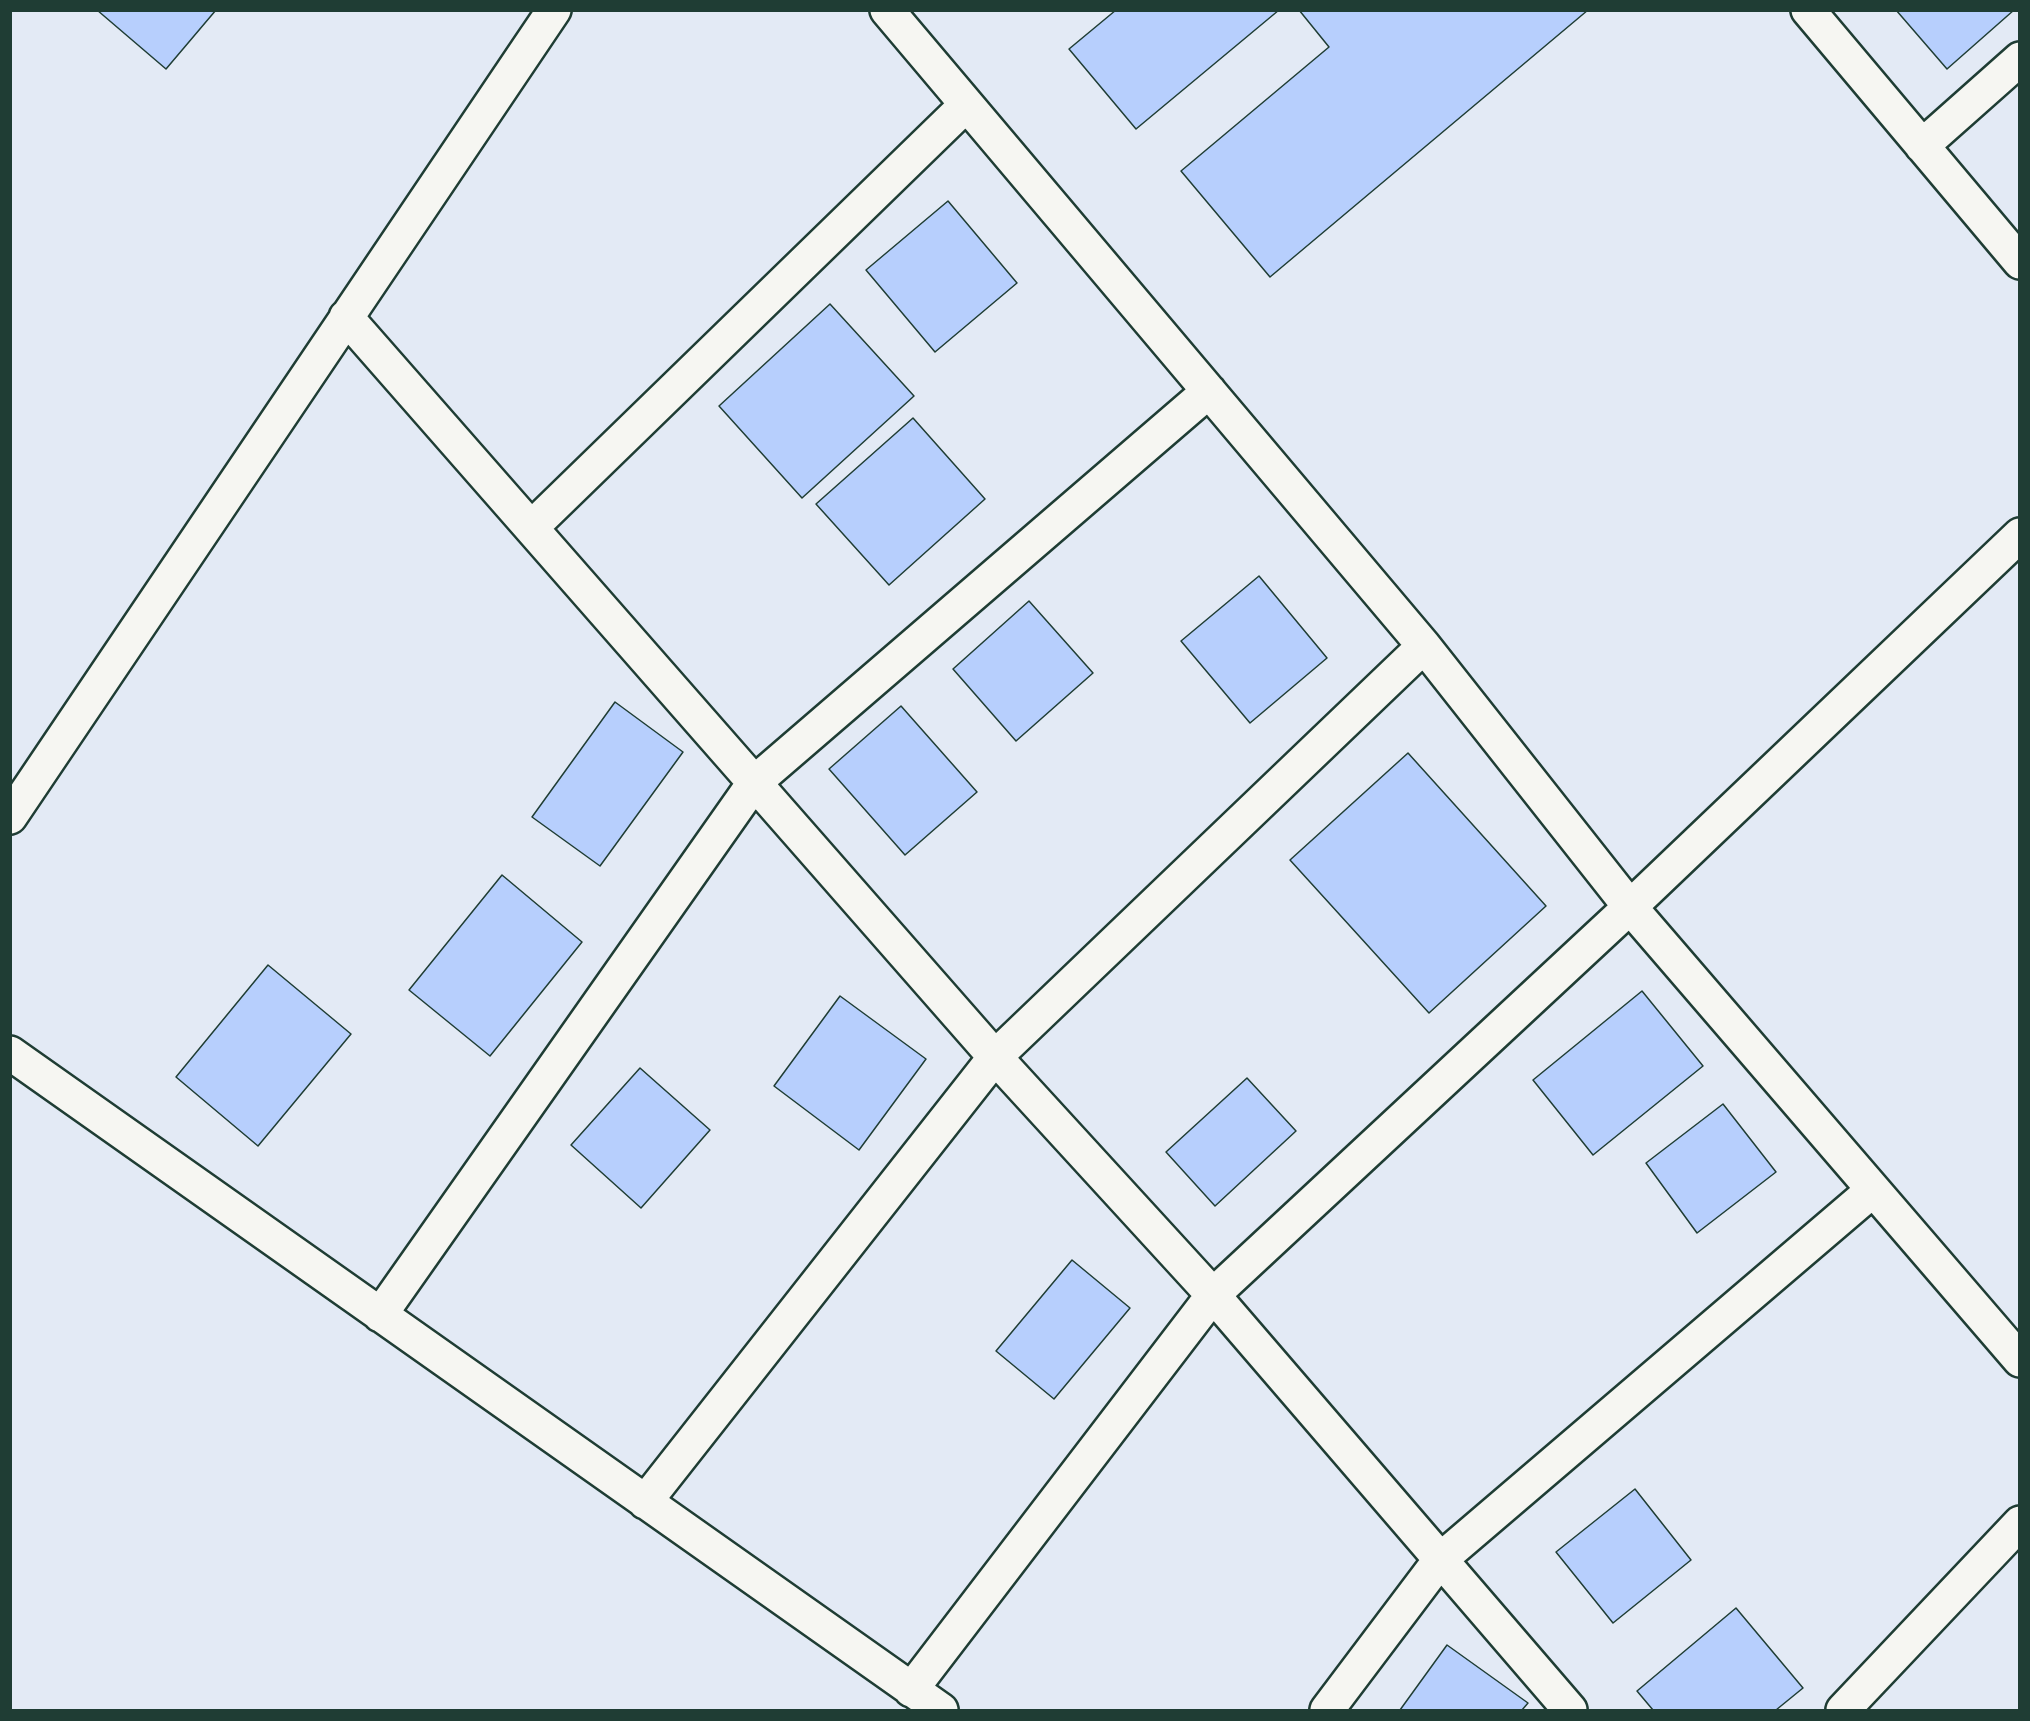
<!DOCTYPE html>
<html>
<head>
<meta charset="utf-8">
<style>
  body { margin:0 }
  #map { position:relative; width:2030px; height:1721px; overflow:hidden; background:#e3eaf5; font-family:Dekko,sans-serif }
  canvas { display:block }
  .frame { position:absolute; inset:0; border:12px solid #1f3d34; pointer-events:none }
</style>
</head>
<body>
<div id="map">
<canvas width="2030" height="1721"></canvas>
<div class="frame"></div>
</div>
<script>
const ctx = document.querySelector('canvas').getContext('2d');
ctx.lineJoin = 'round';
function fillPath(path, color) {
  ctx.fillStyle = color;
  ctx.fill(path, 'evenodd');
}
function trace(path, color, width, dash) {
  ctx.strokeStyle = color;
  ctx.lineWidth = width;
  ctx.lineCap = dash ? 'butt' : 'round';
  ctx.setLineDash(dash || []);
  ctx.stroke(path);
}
const building = new Path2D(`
  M97 10H216L166 69Z
  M1116 10H1279L1136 129 1069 49Z
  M1299 10H1588L1270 277 1181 171 1329 47Z
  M1896 10H2014L1947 69Z
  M948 201 1017 283 935 352 866 270Z
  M830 304 914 396 802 498 719 406Z
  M913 418 985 499 889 585 816 504Z
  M1259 576 1327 658 1250 723 1181 641Z
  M1029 601 1093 673 1016 741 953 669Z
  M615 702 683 752 600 866 532 817Z
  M901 706 977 792 905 855 829 769Z
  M1408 753 1546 906 1429 1013 1290 860Z
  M502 875 582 942 490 1056 409 990Z
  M268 965 351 1034 258 1146 176 1077Z
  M1642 991 1703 1066 1593 1155 1533 1080Z
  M840 996 926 1059 859 1150 774 1086Z
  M640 1068 710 1130 641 1208 571 1145Z
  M1247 1078 1296 1131 1215 1206 1166 1152Z
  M1723 1104 1776 1172 1697 1233 1646 1163Z
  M1072 1260 1130 1308 1054 1399 996 1351Z
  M1635 1489 1691 1560 1613 1623 1556 1552Z
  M1736 1608 1803 1688 1776 1710H1653L1637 1691Z
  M1447 1645 1528 1703 1522 1710H1400Z`);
fillPath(building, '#b7cffd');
trace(building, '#1f3d34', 1.5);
const street = new Path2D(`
  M887 10 1424 646 1630 907 2020 1360
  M1808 10 2020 262
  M1922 146 2020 59
  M346 317 995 1057 1213 1295 1570 1710
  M531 528 966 105
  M10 817 554 10
  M10 1053 941 1710
  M380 1315 754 783 1209 391
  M645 1502 995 1057 1424 646
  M911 1690 1213 1295 1630 907 2020 535
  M1327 1710 1440 1560 1873 1190
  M1843 1710 2020 1523`);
trace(street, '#1f3d34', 38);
trace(street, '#f6f6f2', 33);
</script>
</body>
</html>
